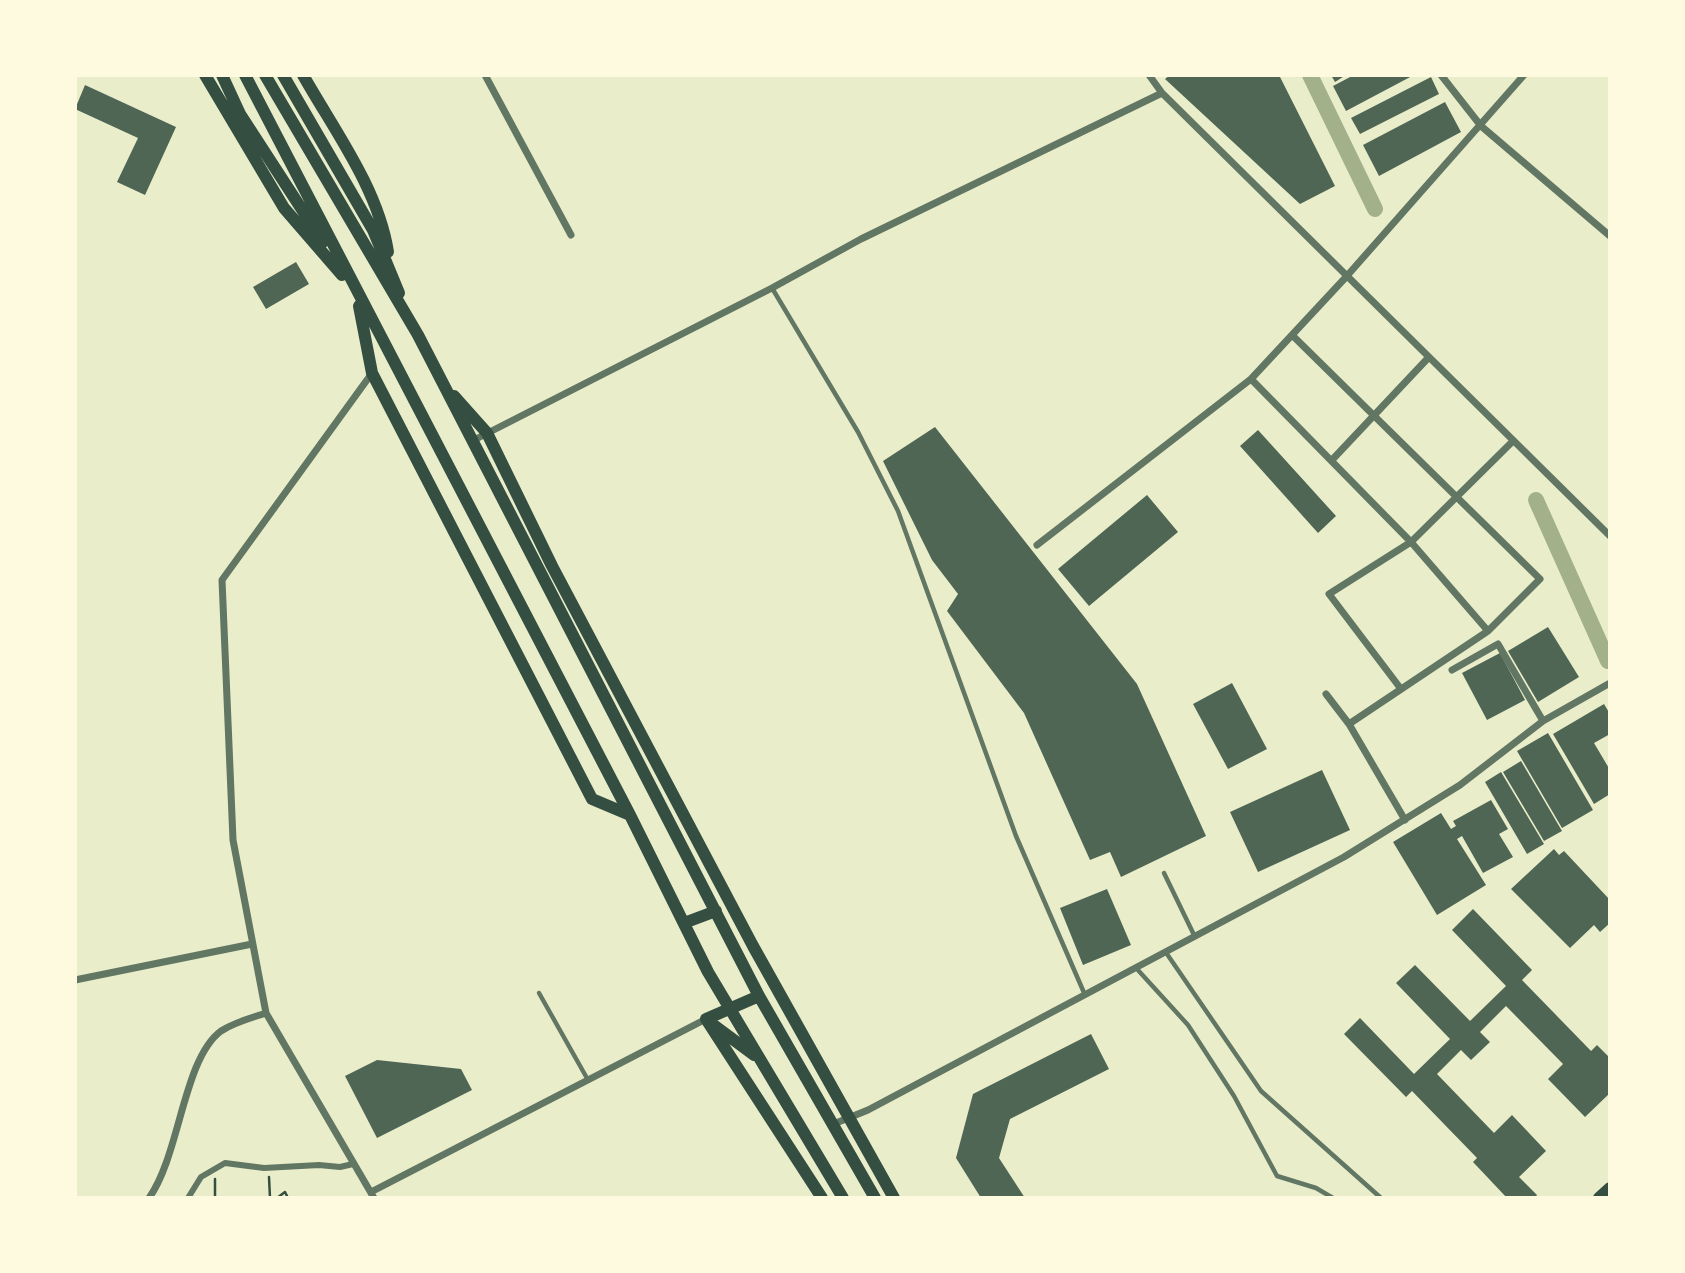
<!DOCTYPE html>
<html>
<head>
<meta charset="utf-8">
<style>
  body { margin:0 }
  #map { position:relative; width:1685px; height:1273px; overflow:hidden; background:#e9edc9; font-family:Figtree,sans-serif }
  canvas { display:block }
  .frame { position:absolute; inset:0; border:77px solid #fefae0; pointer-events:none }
</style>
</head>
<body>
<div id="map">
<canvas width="1685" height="1273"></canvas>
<div class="frame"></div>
</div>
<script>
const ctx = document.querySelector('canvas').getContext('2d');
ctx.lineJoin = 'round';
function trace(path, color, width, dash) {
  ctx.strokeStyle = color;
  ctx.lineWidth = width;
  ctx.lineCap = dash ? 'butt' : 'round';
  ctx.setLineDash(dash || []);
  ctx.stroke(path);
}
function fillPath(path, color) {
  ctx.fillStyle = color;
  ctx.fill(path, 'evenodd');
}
trace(new Path2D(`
  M1310 75 1375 209
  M1536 500 1608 661`), '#a3b18a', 16);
fillPath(new Path2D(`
  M1170 75H1279L1335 186 1300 204 1165 79Z
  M1331 75H1346L1335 82Z
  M1354 75H1414L1346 111 1333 86Z
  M1431 77 1439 94 1360 134 1351 118Z
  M85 85 176 127 145 195 117 182 138 138 75 109Z
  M1445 102 1461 132 1379 176 1363 145Z
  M296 262 309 284 266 309 253 287Z
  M935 427 1137 684 1206 836 1121 877 1110 852 1090 860 1024 713 947 611 958 594 932 560 883 461Z
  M1258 430 1336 516 1318 533 1240 446Z
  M1147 495 1178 532 1089 606 1058 569Z
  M1548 627 1579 677 1538 702 1508 651Z
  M1500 653 1525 700 1487 720 1462 673Z
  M1232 683 1267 749 1228 769 1193 704Z
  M1604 704 1610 714V734L1594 743 1610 770V794L1594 804 1553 734Z
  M1548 733 1593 810 1562 828 1517 751Z
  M1521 761 1562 831 1544 841 1503 772Z
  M1322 770 1350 830 1258 872 1230 812Z
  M1501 772 1544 844 1527 854 1485 782Z
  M1491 800 1508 829 1499 834 1513 857 1483 873 1462 836 1457 839 1486 885 1437 915 1393 842 1441 813 1451 829 1456 826 1453 821Z
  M1554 849 1559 855 1564 851 1610 900V923L1600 932 1594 925 1570 948 1511 889Z
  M1107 889 1131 945 1083 965 1060 908Z
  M1473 909 1532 970 1522 980 1591 1051 1597 1045 1610 1058V1093L1585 1117 1548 1079 1563 1064 1506 1006 1480 1032 1490 1042 1471 1060 1461 1050 1437 1074 1494 1133 1512 1115 1546 1151 1519 1177 1537 1195 1535 1198H1507L1473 1162 1477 1158 1412 1091 1406 1097 1344 1034 1360 1018 1414 1074 1450 1039 1396 983 1415 965 1470 1021 1506 986 1452 930Z
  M1091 1034 1109 1069 1010 1119 999 1158 1025 1198H981L956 1158 973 1094Z
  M377 1060 461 1069 472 1090 377 1138 345 1076Z`), '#4f6655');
trace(new Path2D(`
  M269 1177 270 1198
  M215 1179V1198
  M277 1198 285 1192 288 1198`), '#344e41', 2.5);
trace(new Path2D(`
  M772 288 858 432 898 511 1016 836 1085 995
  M1164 873 1195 937
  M1167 954 1261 1091 1381 1198
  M1137 969 1188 1025 1234 1096 1277 1176 1316 1188 1333 1198
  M539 993 588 1080`), '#617663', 4.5);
trace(new Path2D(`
  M188 1198 201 1177 225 1163 264 1168 319 1165 340 1167 353 1164`), '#617663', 6);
trace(new Path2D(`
  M485 75 571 235
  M1149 75 1162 93 1610 536
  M1441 75 1481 126 1610 236
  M1292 335 1540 579 1488 631
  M372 373 222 580 233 840 266 1013 374 1198
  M1251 379 1411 542 1329 594 1401 689
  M474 440 772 288 861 239 1162 93
  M1332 460 1429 357
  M1037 545 1251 379 1346 277 1524 75
  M1452 670 1498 644 1543 721
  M1326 694 1349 724
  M1405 820 1349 724 1488 631 1411 542 1512 442
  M75 980 252 944
  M831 1125 868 1110 1344 857 1460 785 1543 721 1610 683
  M371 1192 706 1019
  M149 1198C180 1155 183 1059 221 1031 235 1022 251 1018 266 1013`), '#617663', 7);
trace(new Path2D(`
  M205 75 284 208 342 275
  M222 75 240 114 323 242
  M245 75 630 815 708 972 843 1198
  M265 75 418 335 759 996 875 1198
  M283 75 373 230 399 293
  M303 75C334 130 378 188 388 252
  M359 306 372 373 592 799 630 815
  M454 396 487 433 552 566 753 946 894 1198
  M684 923 716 911
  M706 1019 822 1198
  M706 1019 759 996
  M715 1026 754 1055
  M1599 1198 1610 1188`), '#344e41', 12);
</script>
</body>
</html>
